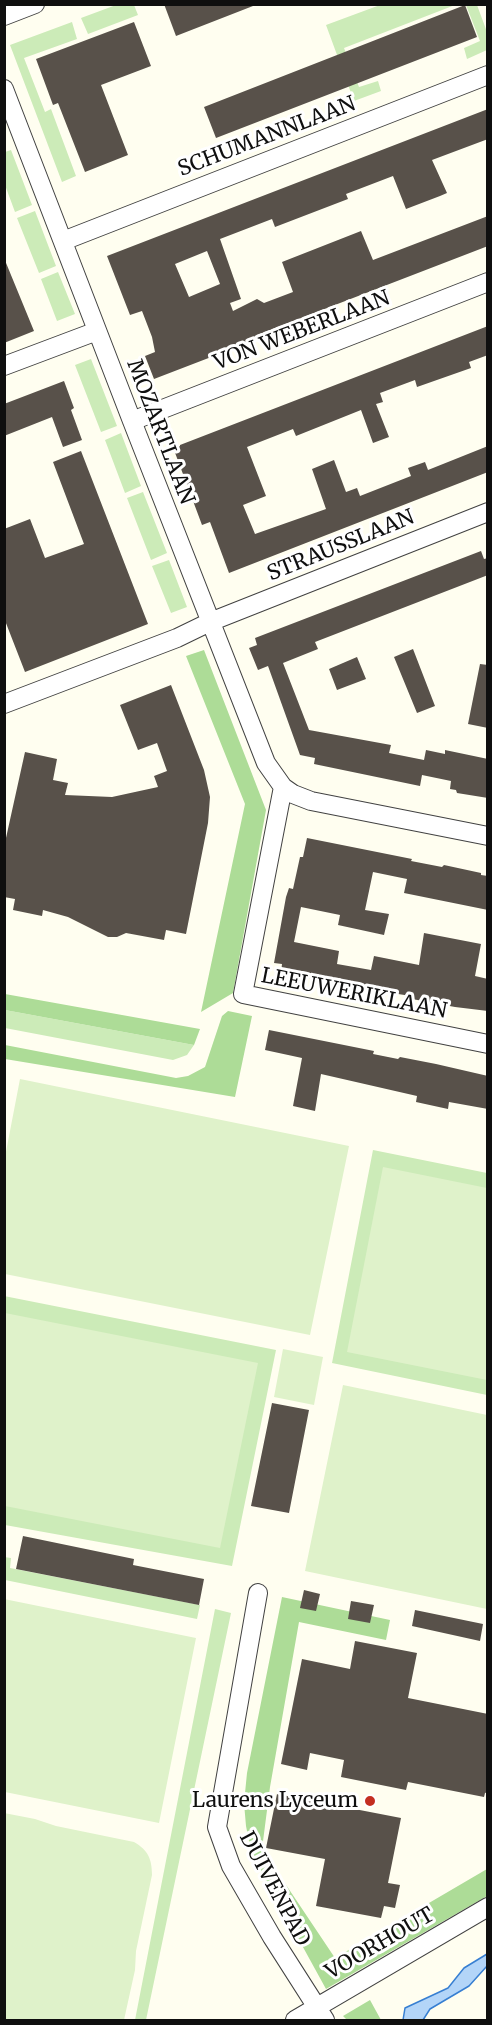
<!DOCTYPE html>
<html>
<head>
<meta charset="utf-8">
<style>
  body { margin:0 }
  #map { position:relative; width:492px; height:2025px; overflow:hidden; background:#fffef0; font-family:Merriweather,serif }
  canvas { display:block }
  .frame { position:absolute; inset:0; border:6px solid #0f0f0f; pointer-events:none }
</style>
</head>
<body>
<div id="map">
<canvas width="492" height="2025"></canvas>
<div class="frame"></div>
</div>
<script>
const ctx = document.querySelector('canvas').getContext('2d');
ctx.lineJoin = 'round';
function fillPath(path, color) {
  ctx.fillStyle = color;
  ctx.fill(path, 'evenodd');
}
function trace(path, color, width, dash) {
  ctx.strokeStyle = color;
  ctx.lineWidth = width;
  ctx.lineCap = dash ? 'butt' : 'round';
  ctx.setLineDash(dash || []);
  ctx.stroke(path);
}
function write(font, color, halo, rows, align = 'center') {
  ctx.font = font + ' Merriweather,serif';
  ctx.lineWidth = 6;
  ctx.setLineDash([]);
  ctx.textBaseline = 'middle';
  ctx.strokeStyle = halo;
  ctx.fillStyle = color;
  for (const [text, x, y, turn = 0] of rows) {
    ctx.save();
    ctx.translate(x, y);
    ctx.rotate((+turn || 0) * Math.PI / 180);
    ctx.textAlign = isNaN(turn) ? turn : align;
    if (halo) ctx.strokeText(text, 0, 0);
    ctx.fillText(text, 0, 0);
    ctx.restore();
  }
}
fillPath(new Path2D(`
  M116 5H134L138 15 88 34 81 18Z
  M380 5H455L344 48 359 87 378 81 381 91 354 101 326 25Z
  M466 5H477L487 32V50L467 59 464 48 480 41Z
  M72 22 77 39 24 58 45 112 51 109 76 176 62 182 10 45Z
  M11 150 32 205 15 212 5 185V152Z
  M35 211 56 266 39 273 17 218Z
  M58 272 75 314 57 321 41 279Z
  M91 359 117 426 101 432 75 365Z
  M121 433 141 486 125 493 105 440Z
  M143 492 167 553 151 560 127 498Z
  M169 560 187 607 171 613 152 566Z
  M5 1010 194 1045 187 1055 173 1060 5 1028Z
  M373 1150 487 1173V1395L332 1363Z
  M4 1296 276 1350 232 1566 5 1525Z
  M4 1557 11 1558 10 1568 200 1605 197 1619 5 1580Z
  M215 1609 231 1613 146 2020H135Z`), '#ccebb8');
fillPath(new Path2D(`
  M204 650 266 810 233 993 201 1012 245 804 186 656Z
  M5 994 200 1029 194 1045 5 1010Z
  M228 1011 252 1016 235 1097 5 1059V1045L176 1078 188 1076 205 1067 222 1016Z
  M282 1597 390 1620 386 1640 299 1622 270 1787 262 1849 335 1958 487 1869V1896L326 1989 259 1867 250 1846 246 1826 244 1803 247 1773Z
  M370 2000 381 2020H347L343 2016Z`), '#addc97');
fillPath(new Path2D(`
  M20 1079 349 1146 310 1335 5 1274V1157Z
  M383 1167 487 1188V1380L347 1352Z
  M5 1313 258 1363 220 1548 5 1506Z
  M283 1349 323 1357 314 1405 274 1397Z
  M343 1385 487 1415V1609L305 1571Z
  M4 1599 196 1638 159 1823 5 1792Z
  M4 1813 35 1819 56 1826 134 1842C148 1850 152 1859 152 1875L136 1951 135 1970 124 2020H5Z`), '#dff2ca');
const water = new Path2D(`
  M487 1954V1966L469 1986 430 2009 423 2020H403L405 2008 448 1988 464 1968Z`);
fillPath(water, '#b3d5f8');
trace(water, '#377fd2', 1.5);
fillPath(new Path2D(`
  M164 4H253V6L176 36Z
  M465 5 477 37 216 138 204 107Z
  M134 22 151 66 101 85 128 155 85 172 58 103 53 105 36 59Z
  M488 109V139L432 160 447 193 440 196 406 209 393 176 346 194 348 199 275 227 272 219 220 239 241 299 230 303 233 311 257 299 264 303 293 292 282 262 361 231 373 260 488 216V246L257 335 258 339 154 379 145 356 155 352 152 337 142 311 130 315 107 256ZM207 251 220 284 189 297 175 264Z
  M4 258 34 331 4 343Z
  M488 326V355L469 362 471 368 417 387 415 380 380 393 383 402 376 404 389 437 373 443 361 410 296 436 293 429 247 447 266 496 243 505 255 534 326 509 312 469 334 460 346 492 357 488 360 496 411 476 408 468 425 462 428 470 488 446V472L229 573 210 522 202 525 174 450 180 446V445Z
  M64 381 74 408 71 410 82 440 63 447 52 417 4 436V404Z
  M81 451 148 624 25 672 4 618V529L30 519 45 558 84 544 53 462Z
  M481 551 484 559 488 558V575L315 642 318 649 283 663 309 730 391 745 389 753 424 760 426 750 445 754V750L488 759V798L457 793 456 790 450 789 451 781 422 775 420 786 314 764 315 758 300 755 268 666 258 670 249 648 257 645 255 638Z
  M413 649 435 706 417 713 394 657Z
  M357 657 366 679 337 690 329 669Z
  M480 664 488 665V728L468 724Z
  M171 685 204 770 210 797 208 823 186 934 166 930 164 940 126 933 117 937H108L68 917 43 910 42 916 13 910 15 899 4 897V847L25 752 57 759 53 780 68 783 65 795 112 797 158 787 154 776 167 771 157 743 138 750 120 705Z
  M307 838 412 859 411 861 442 867 444 865 481 873V875L488 876V910L404 893 407 879 373 872 365 910 389 914 384 935 338 925 340 915 301 907 294 942 339 951 337 964 371 970 374 956 419 965 424 933 481 944 475 976 488 979V1011L455 1007 412 999 411 996 385 992V993L281 973 282 964 274 963 286 897 289 888 293 889 300 857H303Z
  M269 1030 374 1051 373 1054 398 1059 400 1057 436 1064 488 1076V1109L449 1102 448 1109 416 1102 417 1096 321 1074 315 1111 293 1106 302 1058 265 1050Z
  M272 1403 309 1410 289 1513 251 1506Z
  M23 1536 134 1559 133 1565 204 1579 199 1605 16 1569Z
  M304 1590 320 1594 316 1611 300 1608Z
  M351 1601 374 1605 370 1623 348 1619Z
  M415 1610 483 1624 480 1641 412 1626Z
  M355 1641 417 1653 408 1698 488 1714V1792L485 1793 484 1797 408 1782 406 1790 341 1777 344 1760 310 1753 307 1770 281 1764 302 1659 350 1669Z
  M277 1794 401 1818 388 1883 400 1885 395 1908 384 1906 381 1918 316 1906 325 1859 266 1848Z`), '#58514a');
const street = new Path2D(`
  M4 16 35 4
  M4 89 132 421 266 763 283 787 293 794 311 801 488 836
  M63 241 488 75
  M4 366 97 331
  M132 421 488 282
  M4 704 177 638 210 622 488 512
  M283 787 243 994 488 1044
  M258 1593 217 1827 231 1866 272 1937 325 2020
  M295 2020 488 1907`);
trace(street, '#424242', 20);
trace(street, '#fff', 18);
for (const [x, y, r, color] of [
  [370,1801,6,"#c42f21"]
]) {
  const dot = new Path2D();
  dot.arc(x, y, r, 0, 2 * Math.PI);
  ctx.fillStyle = color;
  ctx.fill(dot);
  trace(dot, '#fff', 2);
}
write('21px', '#0f0f0f', '#fff', [
  ["SCHUMANNLAAN",267,137,-21],
  ["VON WEBERLAAN",302,331,-21],
  ["MOZARTLAAN",160,432,69],
  ["STRAUSSLAAN",341,546,-22],
  ["LEEUWERIKLAAN",354,994,11],
  ["DUIVENPAD",274,1889,62],
  ["VOORHOUT",380,1944,-30]
]);
write('21px', '#0f0f0f', '#fff', [
  ["Laurens Lyceum",358,1801]
], 'right');
</script>
</body>
</html>
